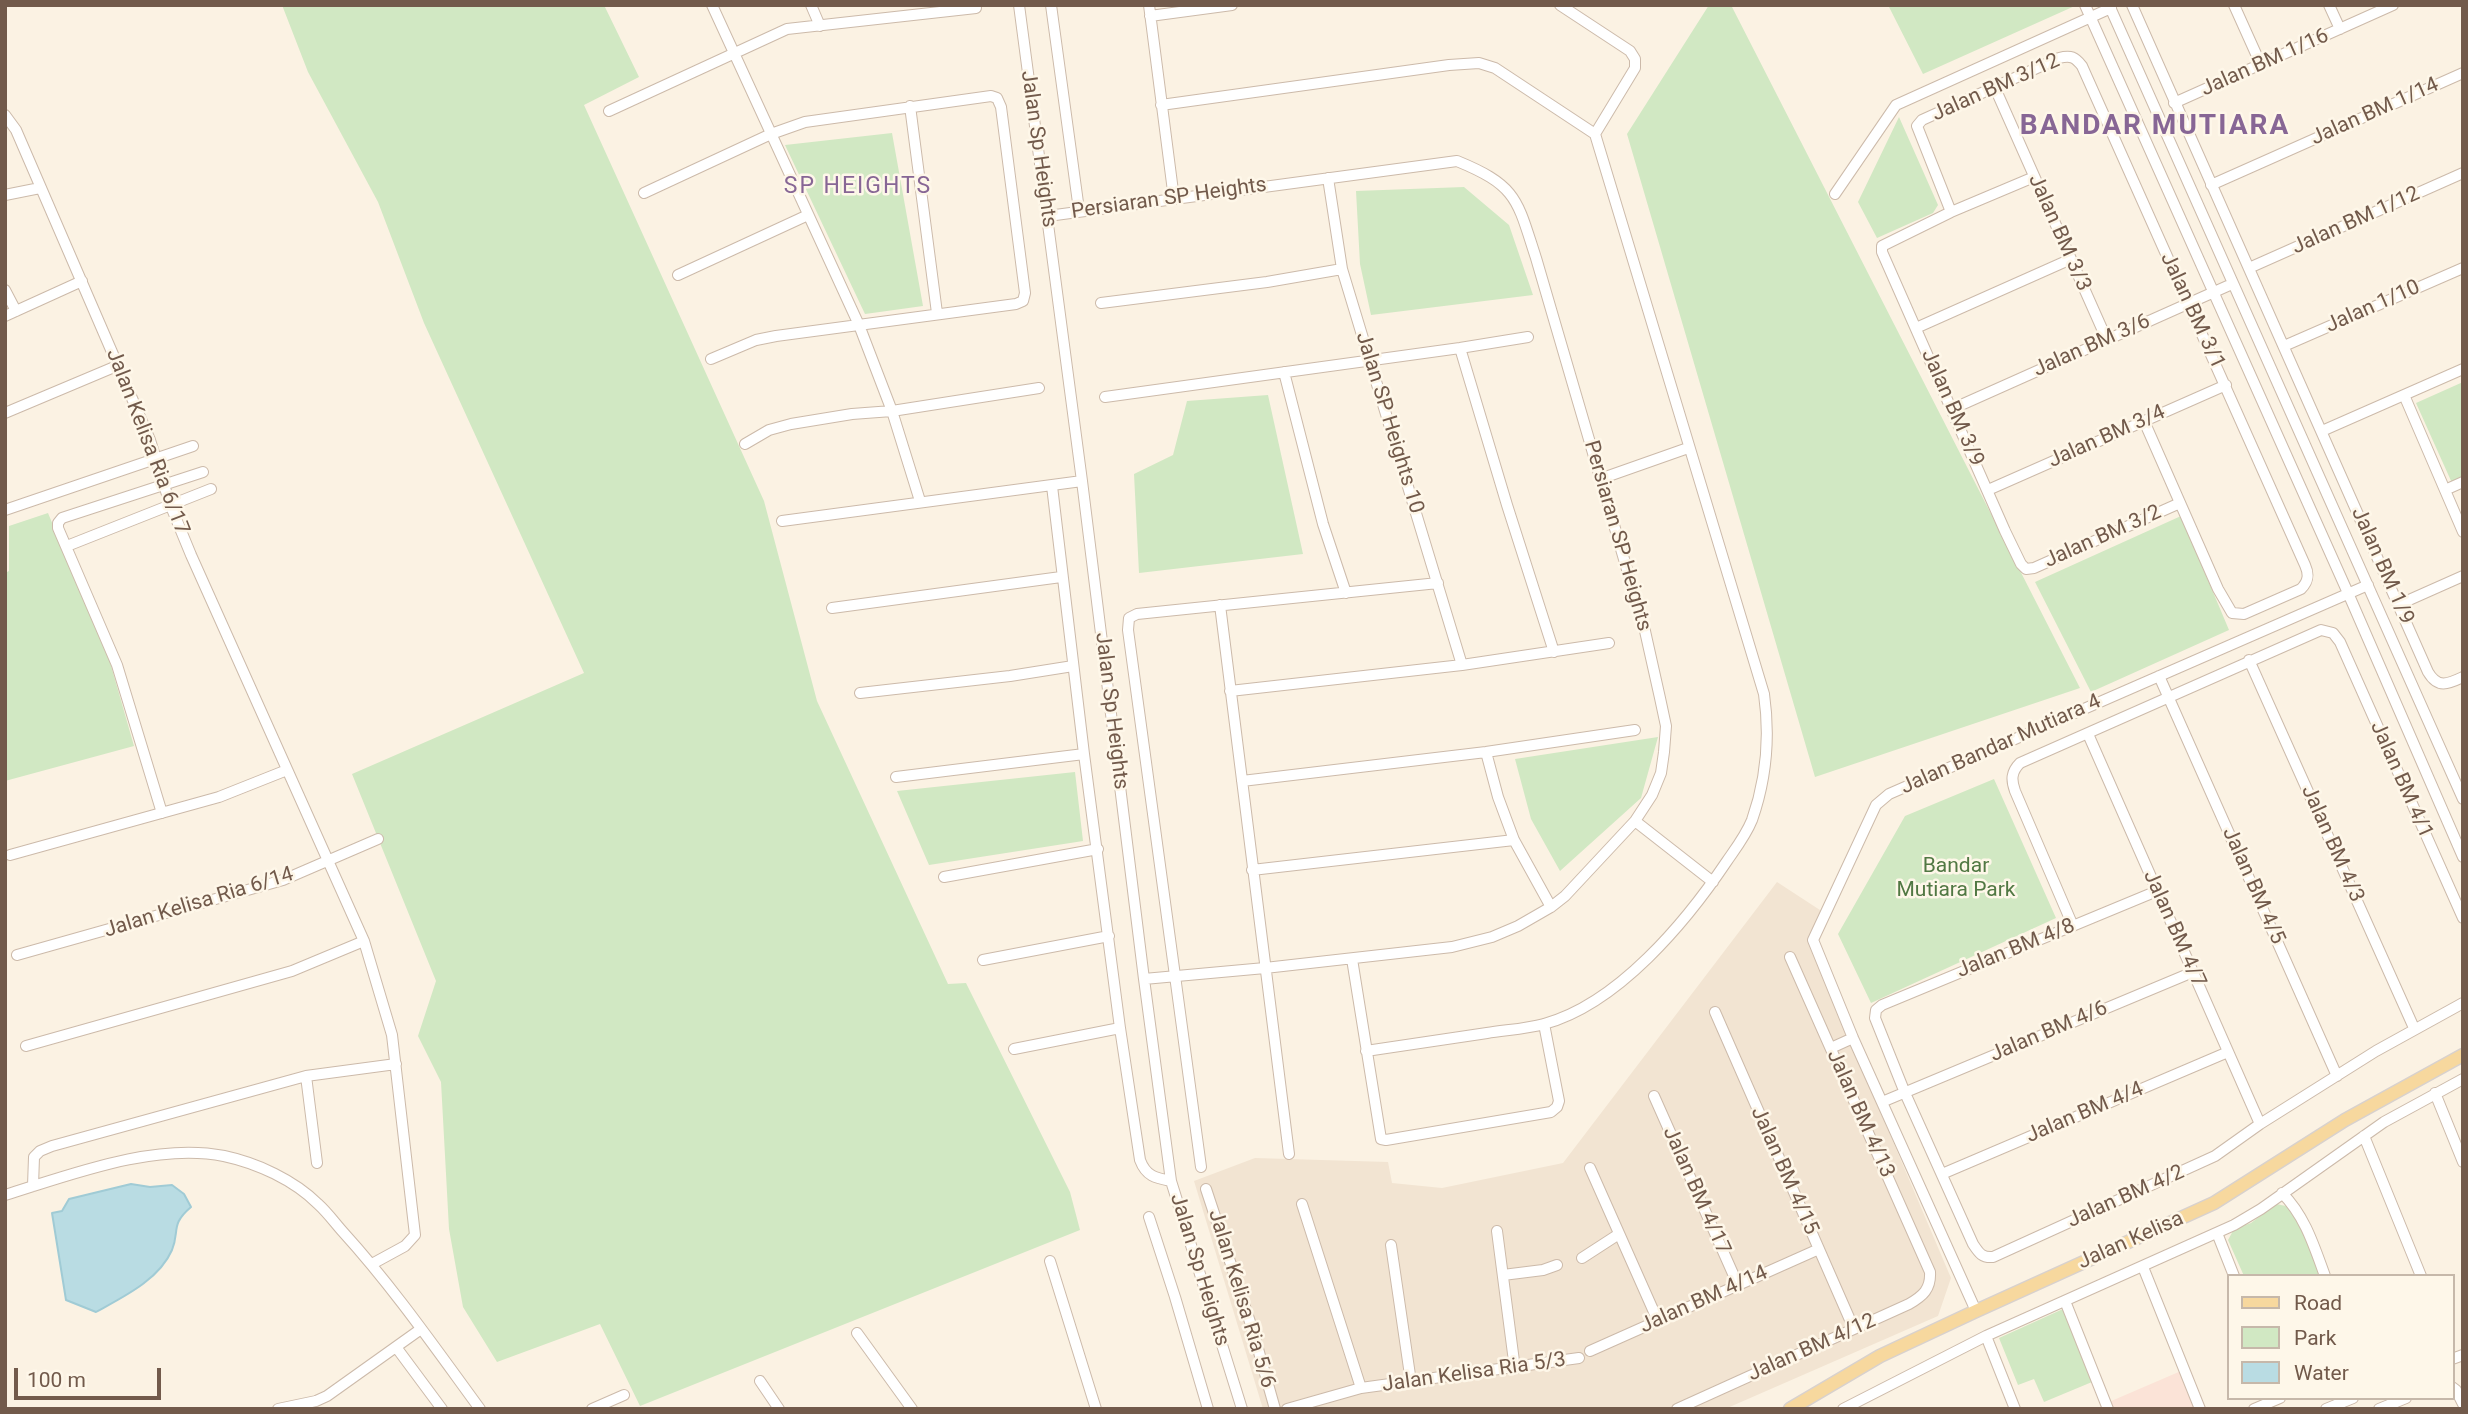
<!DOCTYPE html>
<html>
<head>
<meta charset="utf-8">
<style>
  body { margin:0 }
  #map { position:relative; width:2468px; height:1414px; overflow:hidden; background:#fbf2e3; font-family:Roboto,sans-serif }
  canvas { display:block }
  .frame { position:absolute; inset:0; border:7px solid #725a4b; pointer-events:none }
  .legend { position:absolute; left:2227px; top:1274px; width:228px; height:126px; box-sizing:border-box; background:#fef7e9; border:2px solid #c6b8aa; margin:0; padding:9px 12px; list-style:none; font-size:21px; color:#725a4b }
  .legend li { display:flex; align-items:center; gap:14px; height:35px }
  .legend b { width:35px; border:2px solid #c6b8aa }
  .scale { position:absolute; left:14px; top:1368px; width:147px; height:32px; box-sizing:border-box; border:4px solid #725a4b; border-top:0; padding-left:9px; font-size:21px; line-height:24px; white-space:nowrap; color:#725a4b; -webkit-text-stroke:5px #fef7e9; paint-order:stroke }
</style>
</head>
<body>
<div id="map">
<canvas width="2468" height="1414"></canvas>
<div class="frame"></div>
<ul class="legend">
<li><b style="height:9px;background:#f7d89e"></b>Road</li>
<li><b style="height:19px;background:#d1e8c3"></b>Park</li>
<li><b style="height:19px;background:#b9dce3"></b>Water</li>
</ul>
<div class="scale">100 m</div>
</div>
<script>
const ctx = document.querySelector('canvas').getContext('2d');
ctx.lineJoin = 'round';
function fillPath(path, color) {
  ctx.fillStyle = color;
  ctx.fill(path, 'evenodd');
}
function trace(path, color, width, dash) {
  ctx.strokeStyle = color;
  ctx.lineWidth = width;
  ctx.lineCap = dash ? 'butt' : 'round';
  ctx.setLineDash(dash || []);
  ctx.stroke(path);
}
function write(font, color, halo, rows, align = 'center') {
  ctx.font = font + ' Roboto,sans-serif';
  ctx.lineWidth = 5;
  ctx.setLineDash([]);
  ctx.textBaseline = 'middle';
  ctx.strokeStyle = halo;
  ctx.fillStyle = color;
  for (const [text, x, y, turn = 0] of rows) {
    ctx.save();
    ctx.translate(x, y);
    ctx.rotate((+turn || 0) * Math.PI / 180);
    ctx.textAlign = isNaN(turn) ? turn : align;
    if (halo) ctx.strokeText(text, 0, 0);
    ctx.fillText(text, 0, 0);
    ctx.restore();
  }
}
fillPath(new Path2D(`
  M1777 882 1823 912 1809 944 1951 1278 1938 1316 1725 1409H1263L1194 1181 1255 1158 1388 1162 1392 1183 1442 1188 1563 1163Z`), '#f2e4d2');
fillPath(new Path2D(`
  M2181 1371 2197 1409H2112L2109 1402Z`), '#fbe3d7');
fillPath(new Path2D(`
  M282 5H604L639 77 584 105 764 501 817 701 948 984 966 983 1070 1192 1080 1230 640 1406 600 1324 497 1362 463 1307 449 1229 441 1082 418 1036 436 981 352 774 584 673 424 323 378 202 308 72Z
  M1709 5H1731L2080 688 1815 777 1627 134Z
  M1888 5H2077L1923 74Z
  M1899 117 1938 205 1933 213 1877 238 1858 202Z
  M892 133 923 306 865 314 785 145Z
  M1464 187 1509 225 1533 295 1371 315 1360 264 1356 191Z
  M2463 382V478L2452 483 2416 403Z
  M1268 395 1303 554 1139 573 1134 474 1173 455 1187 401Z
  M48 513 110 662 134 746 5 781V573L9 571V526Z
  M2181 516 2229 630 2091 692 2035 582Z
  M1658 737 1641 798 1560 871 1531 819 1515 759Z
  M1075 772 1083 841 929 865 897 791Z
  M1994 779 2056 918 1871 1003 1838 934 1905 816Z
  M2276 1204C2280 1205 2284 1205 2288 1207 2299 1213 2315 1262 2320 1275L2244 1276 2228 1240 2234 1229 2251 1223Z
  M2063 1309 2092 1382 2044 1402 2034 1379 2018 1385 1999 1338Z`), '#d1e8c3');
const water = new Path2D(`
  M131 1184 150 1187 172 1185 184 1194 191 1207C170 1225 180 1230 172 1250 159 1280 123 1297 96 1312L66 1300 52 1213 62 1211 69 1199Z`);
fillPath(water, '#b9dce3');
trace(water, '#a0cbd5', 2);
const minor = new Path2D(`
  M712 5 859 325 892 411 920 501
  M811 5 820 26
  M1019 5 1082 481 1144 979 1171 1181 1242 1409
  M1051 5 1079 210
  M1149 5 1174 199
  M1560 5 1630 51 1635 59V68L1595 134
  M2085 5 2348 593 2463 857
  M2109 5 2463 799
  M2132 5 2428 672C2438 689 2448 684 2463 677
  M2234 5 2261 65
  M2329 5 2340 29
  M1150 16 1232 5
  M1995 88 2107 340
  M2174 103 2393 5
  M1161 105 1449 65 1479 63 1495 68 1595 134 1764 694C1770 736 1766 780 1752 820 1746 835 1736 848 1727 861 1686 922 1618 1004 1544 1024 1526 1029 1505 1030 1487 1033 1447 1039 1406 1045 1366 1051
  M910 106 937 313
  M609 111 787 29 976 8
  M5 115 16 130 150 440 170 504 191 555 364 941 392 1035 415 1235 405 1246 372 1264
  M2034 177 1951 212 1882 246V252L2005 531 2021 564 2026 569 2034 568 2180 503
  M1328 178 1342 269 1462 665
  M2211 185 2463 73
  M644 193 771 134 805 122 991 96 997 98 1001 107 1025 293 1023 301 1016 304 776 336 756 340 711 359
  M1835 194 1896 105 2111 8
  M5 195 40 188
  M1951 212 1917 126 1922 120 2059 58C2071 55 2075 57 2082 66L2305 565C2309 574 2309 581 2301 589L2244 614 2232 613 2218 589 2144 421
  M1048 216 1457 161C1518 186 1517 200 1536 258L1645 631 1660 698 1666 726 1664 752 1661 773 1652 795 1635 821 1565 896 1551 907 1518 926 1492 937 1452 947 1265 968 1144 979
  M2249 268 2463 173
  M678 275 808 215
  M5 290 16 311
  M1101 303 1267 282 1342 269
  M5 316 82 281
  M1916 328 2071 259
  M2284 346 2463 268
  M1460 348 1507 505 1554 652
  M1284 372 1323 524 1346 593
  M2404 395 2463 532
  M1105 397 1460 348 1528 337
  M1952 409 2232 284
  M5 413 119 365
  M2322 431 2463 369
  M745 444 769 430 791 424 852 414 892 411 1039 388
  M1600 479 1688 448
  M1052 486 1084 754 1120 1028 1140 1160C1146 1176 1155 1178 1171 1181
  M1988 490 2226 385
  M2445 490 2463 482
  M5 510 193 446
  M782 521 1082 481
  M67 546 211 489
  M2400 604 2463 576
  M1220 605 1289 1154
  M832 608 1061 577
  M2249 660 2414 1028
  M2159 676 2337 1076
  M1230 691 1462 665 1609 643
  M860 693 1010 676 1073 666
  M2088 734 2260 1124
  M1486 752 1498 797 1514 840 1551 907
  M896 777 1084 754
  M1242 781 1486 752 1635 730
  M162 813 117 665 58 528V523L62 518 203 472
  M1635 821 1713 882
  M10 855 219 797 287 770
  M1252 870 1514 840
  M944 877 1098 849
  M2157 891 1882 1005 1876 1010 1875 1018 1905 1093 1973 1244C1979 1253 1982 1258 1993 1257L2215 1156 2260 1124 2376 1051 2463 1003
  M2073 926 2015 791C2011 780 2011 772 2020 763L2321 630 2333 633 2340 642 2463 918
  M17 955 283 880 378 839
  M1352 959 1381 1139 1386 1140 1551 1112 1557 1107 1559 1101 1544 1024
  M983 960 1109 936
  M1715 1012 1854 1329
  M26 1046 292 971 364 941
  M1831 1048 1853 1038
  M1014 1049 1120 1028
  M306 1076 317 1163
  M2435 1093 2463 1162
  M1654 1096 1738 1285
  M1882 1102 2193 972
  M2364 1136 2421 1276
  M1201 1167 1128 630 1129 618 1137 614 1438 583
  M1590 1168 1658 1321
  M1942 1174 2228 1052
  M33 1186 34 1157 40 1151 52 1146 306 1076 396 1064
  M1206 1189 1253 1331 1275 1409
  M2282 1193C2305 1216 2314 1246 2325 1276
  M5 1195C70 1175 155 1142 224 1156 257 1163 294 1180 318 1204 327 1212 335 1223 343 1232 393 1287 436 1349 480 1409
  M1302 1204 1361 1388
  M1149 1217 1175 1297 1208 1409
  M1497 1231 1515 1369
  M2217 1233 2234 1276
  M1391 1245 1411 1382
  M1582 1258 1619 1234
  M1050 1261 1096 1409
  M2143 1267 2200 1409
  M1503 1275 1543 1270 1557 1265
  M2065 1301 2108 1409
  M1976 1311 1853 1038 1813 940 1876 805 1889 794 2368 585
  M857 1333 912 1409
  M1986 1336 2015 1409
  M396 1347 442 1409
  M1590 1351 1819 1249
  M2452 1359 2463 1355
  M760 1381 779 1409
  M2452 1387 2456 1390 2463 1404
  M278 1409 316 1401 327 1396 421 1329
  M592 1409 624 1395
  M1287 1409 1361 1388 1579 1358
  M1677 1409 1909 1304C1923 1296 1931 1289 1930 1272L1790 957
  M1843 1409 1986 1336 2234 1225 2261 1209 2384 1122 2463 1079
  M2254 1409 2280 1398
  M2326 1409 2353 1398
  M2379 1409 2406 1398`);
const major = new Path2D(`
  M1790 1409 1880 1356 1976 1311 2214 1203 2345 1120 2463 1055`);
trace(minor, '#ccbaaa', 12);
trace(major, '#d8d1cd', 15);
trace(minor, '#fff', 10);
trace(major, '#f7d89e', 12);
write('21px', '#725a4b', '#fef7e9', [
  ["Jalan BM 1/16",2265,63,-24],
  ["Jalan BM 3/12",1996,88,-24],
  ["Jalan BM 1/14",2375,112,-24],
  ["Jalan Sp Heights",1038,149,82],
  ["Persiaran SP Heights",1169,199,-8],
  ["Jalan BM 1/12",2356,221,-24],
  ["Jalan BM 3/3",2059,233,66],
  ["Jalan 1/10",2373,307,-24],
  ["Jalan BM 3/1",2192,311,65],
  ["Jalan BM 3/6",2092,346,-24],
  ["Jalan BM 3/9",1952,408,66],
  ["Jalan SP Heights 10",1389,423,73],
  ["Jalan BM 3/4",2107,437,-24],
  ["Jalan Kelisa Ria 6/17",147,442,69],
  ["Persiaran SP Heights",1617,536,74],
  ["Jalan BM 3/2",2103,537,-24],
  ["Jalan BM 1/9",2382,566,66],
  ["Jalan Sp Heights",1111,711,83],
  ["Jalan Bandar Mutiara 4",2001,745,-24],
  ["Jalan BM 4/1",2401,780,66],
  ["Jalan BM 4/3",2332,844,66],
  ["Jalan BM 4/5",2253,886,66],
  ["Jalan Kelisa Ria 6/14",199,903,-17],
  ["Jalan BM 4/7",2174,929,66],
  ["Jalan BM 4/8",2016,949,-22],
  ["Jalan BM 4/6",2049,1032,-23],
  ["Jalan BM 4/4",2085,1113,-23],
  ["Jalan BM 4/13",1860,1114,66],
  ["Jalan BM 4/15",1784,1171,66],
  ["Jalan BM 4/17",1696,1191,66],
  ["Jalan BM 4/2",2126,1197,-24],
  ["Jalan Kelisa",2131,1241,-24],
  ["Jalan Sp Heights",1199,1270,73],
  ["Jalan Kelisa Ria 5/6",1241,1299,73],
  ["Jalan BM 4/14",1704,1300,-24],
  ["Jalan BM 4/12",1812,1348,-24],
  ["Jalan Kelisa Ria 5/3",1474,1373,-8]
]);
write('21px', '#517843', '#fef7e9', [
  ["Bandar",1956,867],
  ["Mutiara Park",1956,891]
]);
ctx.letterSpacing = '2px';
write('23px', '#876695', '#fef7e9', [
  ["SP HEIGHTS",858,187]
]);
ctx.letterSpacing = '0px';
ctx.letterSpacing = '2px';
write('bold 28px', '#876695', '#fef7e9', [
  ["BANDAR MUTIARA",2155,127]
]);
ctx.letterSpacing = '0px';
</script>
</body>
</html>
